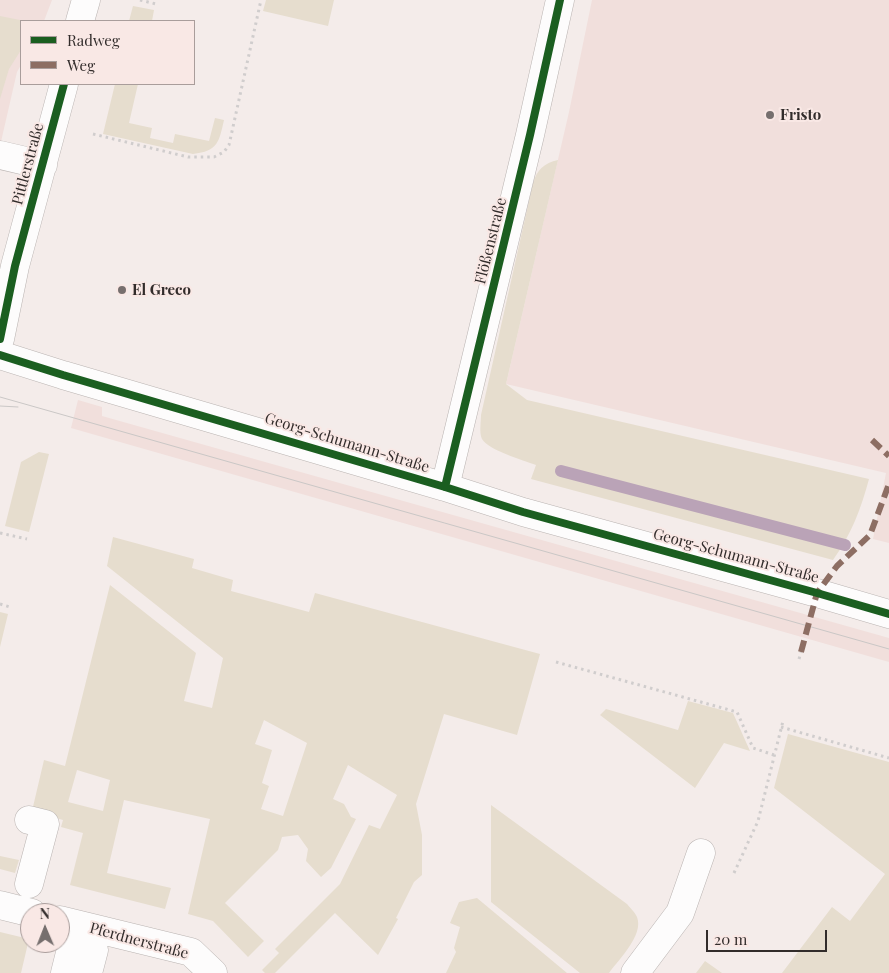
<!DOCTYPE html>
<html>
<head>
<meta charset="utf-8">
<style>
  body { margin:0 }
  #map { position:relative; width:889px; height:973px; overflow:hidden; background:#f4ecea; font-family:"Playfair Display",serif }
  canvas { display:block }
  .legend { position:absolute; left:20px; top:20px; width:175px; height:65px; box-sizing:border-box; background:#f9e8e5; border:1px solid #a99d9b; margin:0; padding:6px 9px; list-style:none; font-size:15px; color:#322c2b }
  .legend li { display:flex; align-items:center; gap:10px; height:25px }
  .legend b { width:25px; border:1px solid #a99d9b }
  .north { position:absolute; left:20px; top:903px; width:50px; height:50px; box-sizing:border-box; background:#f9e8e5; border:1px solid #a99d9b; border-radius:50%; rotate:359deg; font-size:14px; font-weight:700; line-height:20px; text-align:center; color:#322c2b }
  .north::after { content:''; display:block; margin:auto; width:18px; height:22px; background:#766f6e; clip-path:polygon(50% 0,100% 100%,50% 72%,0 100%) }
  .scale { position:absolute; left:706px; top:930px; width:121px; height:22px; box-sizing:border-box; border:2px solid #322c2b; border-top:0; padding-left:6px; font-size:15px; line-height:18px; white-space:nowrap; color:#322c2b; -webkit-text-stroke:4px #f9e8e5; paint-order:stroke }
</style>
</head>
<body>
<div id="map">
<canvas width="889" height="973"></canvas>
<ul class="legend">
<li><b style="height:6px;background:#1b5e20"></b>Radweg</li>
<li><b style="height:6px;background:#8d6e63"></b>Weg</li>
</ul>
<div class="north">N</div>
<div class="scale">20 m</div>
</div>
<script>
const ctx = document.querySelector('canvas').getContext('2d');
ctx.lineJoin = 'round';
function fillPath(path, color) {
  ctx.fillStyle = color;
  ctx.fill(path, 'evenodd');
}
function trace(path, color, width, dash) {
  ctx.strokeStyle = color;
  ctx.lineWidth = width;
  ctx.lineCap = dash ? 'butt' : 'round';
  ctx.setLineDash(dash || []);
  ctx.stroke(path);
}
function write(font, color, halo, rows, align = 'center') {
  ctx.font = font + ' "Playfair Display",serif';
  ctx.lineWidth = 4;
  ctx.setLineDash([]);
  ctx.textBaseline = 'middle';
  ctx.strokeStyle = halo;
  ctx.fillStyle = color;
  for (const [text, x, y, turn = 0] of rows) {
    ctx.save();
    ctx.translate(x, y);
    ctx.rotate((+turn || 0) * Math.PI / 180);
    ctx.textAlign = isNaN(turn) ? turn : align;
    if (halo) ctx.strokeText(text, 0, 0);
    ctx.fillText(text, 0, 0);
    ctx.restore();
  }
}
fillPath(new Path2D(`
  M0 0H52L44 21H21V65L17 72 0 146Z
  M592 0H889V543L873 539 886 473 506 384 569 112Z
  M78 400 102 407V416L889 638V662L71 428Z`), '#f1dfdc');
fillPath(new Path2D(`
  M266 0H334L328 26 263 11Z
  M133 6 154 10 152 21H129Z
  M0 16 25 21H21V50L9 69 0 99Z
  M115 84H138L129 123 152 128 150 138 173 143 175 134 209 141 215 118 224 120C219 142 218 151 193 154L103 134Z
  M558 160 506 384 527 400 869 479C861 509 851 535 833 560L531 479 536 465C523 460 488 450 482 439 479 433 481 422 481 415L533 183C537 170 544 163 558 160Z
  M39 452 49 454 29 532 5 526 21 462Z
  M113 537 194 559 192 568 233 580 231 591 309 612 315 593 540 654 517 735 444 714 416 804 422 835V875L414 882 396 918 398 919 378 955 335 913 275 973H265L262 970 279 953 275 949 340 884 369 825 380 829 397 795 348 765 333 799 344 804 351 817 356 819 331 868 321 877 306 861 308 849 298 835 282 837 278 850 225 903 264 941 248 957 213 921 188 914 210 819 124 800 107 873 171 888 165 909 70 885 83 833 61 827 63 820 32 811 44 760 65 766 110 585 196 653 184 701 212 708 223 658 107 566ZM264 720 307 743 283 816 261 809 269 786 262 783 272 750 255 744ZM77 770 110 780 103 811 68 802Z
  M0 612 8 614 0 647Z
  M688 701 733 713 750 751 724 743 695 788 600 715 606 709 678 730Z
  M788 734 889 762V973H782L832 907 850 921 885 874 774 788Z
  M491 805 627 904C630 908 635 912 637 917 644 935 619 959 609 973H580L491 902Z
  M0 856 19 860 15 873 0 869Z
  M477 898 567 973H446L456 952 454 948 460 927 450 923 459 902Z
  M0 932 29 939 21 973H0Z
  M705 961 722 973H696Z`), '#e6ddce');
trace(new Path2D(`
  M561 471 845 545`), '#baa3b7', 12);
const minor = new Path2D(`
  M80 21 86 0
  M0 155 43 165
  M0 339 15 266 64 84
  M0 355 63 375 445 487 523 512 817 593 889 614
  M445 487 530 135 560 0
  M29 884 45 824 29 820
  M0 905 32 913
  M60 920 191 952 213 973
  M65 973 72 945
  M88 973 94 950
  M635 973 680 913 701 853`);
trace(minor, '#bab4b2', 29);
trace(new Path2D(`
  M140 0 156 4
  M93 134 188 157H214L224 152 229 145 261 0
  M0 533 27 539
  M0 604 10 607
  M799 659 801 652
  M556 662 737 712 753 748 774 755
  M781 727 889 758
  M734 873 758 821 783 721`), '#d0cdcd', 3, [2.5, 4]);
trace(minor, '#fdfcfc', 28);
trace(new Path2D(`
  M0 397 889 649
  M0 406 18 407`), '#cac7c6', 1);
trace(new Path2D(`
  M872 440 889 456
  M801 652 817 593 837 566 870 535 889 484`), '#8d6e63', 6, [12, 6]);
trace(new Path2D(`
  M0 339 15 266 64 84
  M0 355 63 375 445 487 523 512 817 593 889 614
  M445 487 530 135 560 0`), '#1b5e20', 8);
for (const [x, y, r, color] of [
  [770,115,5,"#766f6e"],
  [122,290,5,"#766f6e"]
]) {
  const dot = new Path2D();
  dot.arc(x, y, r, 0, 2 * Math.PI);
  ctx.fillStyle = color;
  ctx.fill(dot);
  trace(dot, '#f9e8e5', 2);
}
write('bold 15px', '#322c2b', '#f9e8e5', [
  ["Fristo",780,115],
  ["El Greco",132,290]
], 'left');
write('15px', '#322c2b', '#f9e8e5', [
  ["Pittlerstraße",28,164,-75],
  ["Flößenstraße",491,241,-76],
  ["Georg-Schumann-Straße",347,443,17],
  ["Georg-Schumann-Straße",736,556,15],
  ["Pferdnerstraße",139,941,15]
]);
</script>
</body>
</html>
